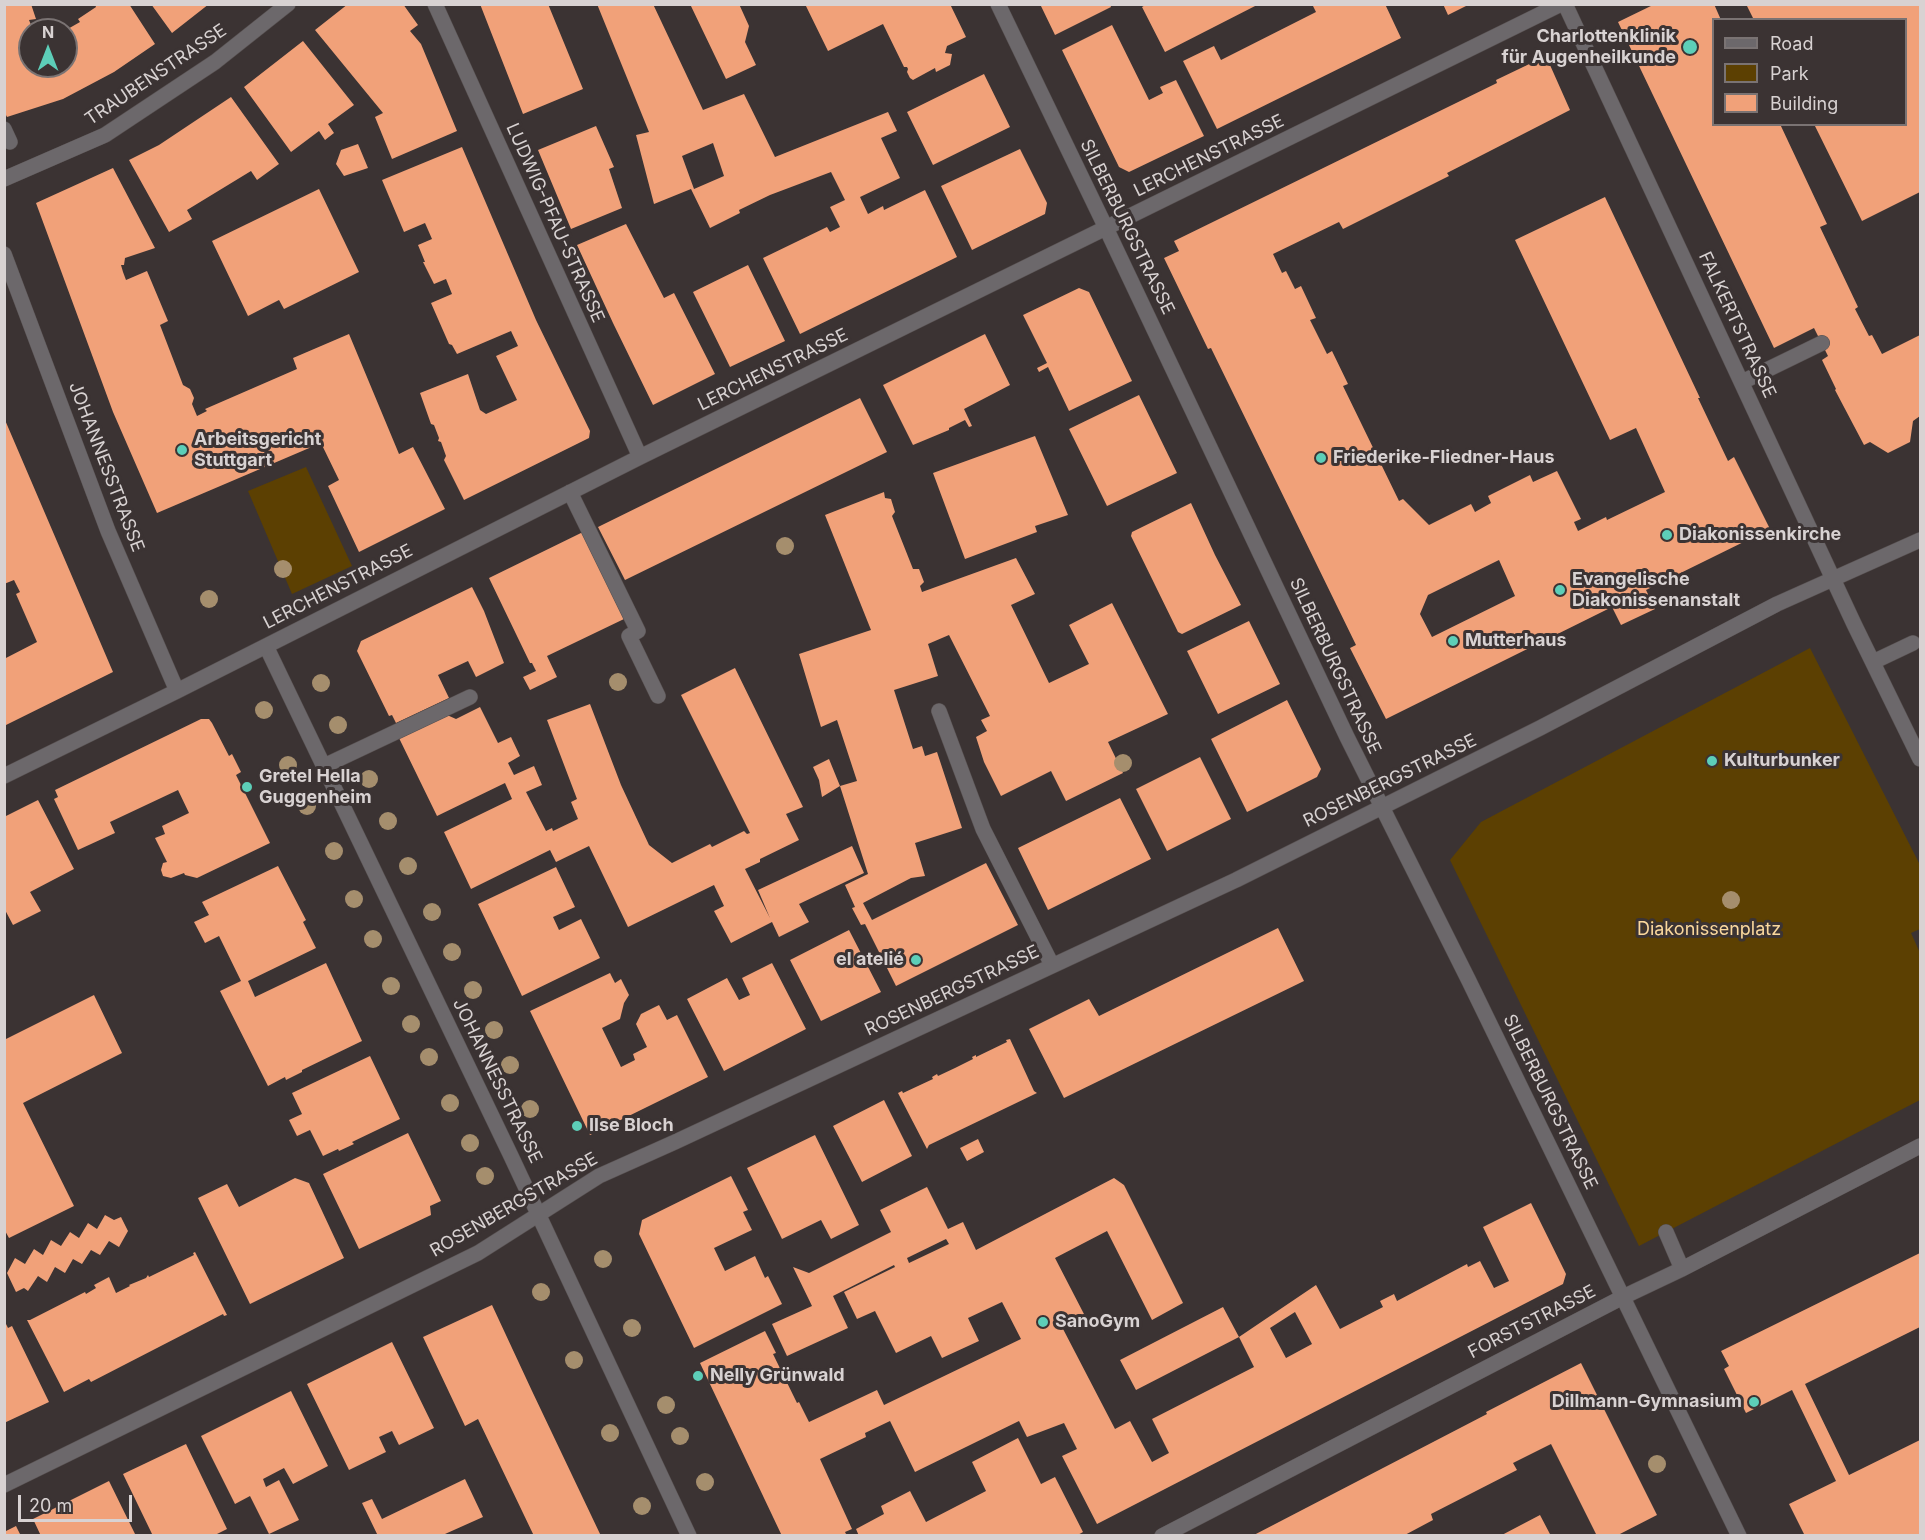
<!DOCTYPE html>
<html>
<head>
<meta charset="utf-8">
<style>
  body { margin:0 }
  #map { position:relative; width:1925px; height:1540px; overflow:hidden; background:#3b3333; font-family:Inter,sans-serif }
  canvas { display:block }
  .frame { position:absolute; inset:0; border:6px solid #d8d2d2; pointer-events:none }
  .legend { position:absolute; left:1712px; top:18px; width:195px; height:108px; box-sizing:border-box; background:#3b3333; border:2px solid #7a7373; margin:0; padding:8px 10px; list-style:none; font-size:18px; color:#d8d2d2 }
  .legend li { display:flex; align-items:center; gap:12px; height:30px }
  .legend b { width:30px; border:2px solid #7a7373 }
  .north { position:absolute; left:18px; top:18px; width:60px; height:60px; box-sizing:border-box; background:#3b3333; border:2px solid #7a7373; border-radius:50%; rotate:0deg; font-size:16px; font-weight:700; line-height:24px; text-align:center; color:#d8d2d2 }
  .north::after { content:''; display:block; margin:auto; width:21px; height:27px; background:#5dceb8; clip-path:polygon(50% 0,100% 100%,50% 72%,0 100%) }
  .scale { position:absolute; left:18px; top:1495px; width:114px; height:27px; box-sizing:border-box; border:3px solid #d8d2d2; border-top:0; padding-left:8px; font-size:18px; line-height:21px; white-space:nowrap; color:#d8d2d2; -webkit-text-stroke:4px #3b3333; paint-order:stroke }
</style>
</head>
<body>
<div id="map">
<canvas width="1925" height="1540"></canvas>
<div class="frame"></div>
<ul class="legend">
<li><b style="height:8px;background:#6c686b"></b>Road</li>
<li><b style="height:16px;background:#5c4002"></b>Park</li>
<li><b style="height:16px;background:#f1a179"></b>Building</li>
</ul>
<div class="north">N</div>
<div class="scale">20 m</div>
</div>
<script>
const ctx = document.querySelector('canvas').getContext('2d');
ctx.lineJoin = 'round';
function fillPath(path, color) {
  ctx.fillStyle = color;
  ctx.fill(path, 'evenodd');
}
function trace(path, color, width, dash) {
  ctx.strokeStyle = color;
  ctx.lineWidth = width;
  ctx.lineCap = dash ? 'butt' : 'round';
  ctx.setLineDash(dash || []);
  ctx.stroke(path);
}
function write(font, color, halo, rows, align = 'center') {
  ctx.font = font + ' Inter,sans-serif';
  ctx.lineWidth = 6;
  ctx.setLineDash([]);
  ctx.textBaseline = 'middle';
  ctx.strokeStyle = halo;
  ctx.fillStyle = color;
  for (const [text, x, y, turn = 0] of rows) {
    ctx.save();
    ctx.translate(x, y);
    ctx.rotate((+turn || 0) * Math.PI / 180);
    ctx.textAlign = isNaN(turn) ? turn : align;
    if (halo) ctx.strokeText(text, 0, 0);
    ctx.fillText(text, 0, 0);
    ctx.restore();
  }
}
fillPath(new Path2D(`
  M306 467 352 566 292 594 248 491Z
  M1810 648 1920 865V929L1911 933 1920 953V1100L1639 1246 1450 860 1481 822Z`), '#5c4002');
fillPath(new Path2D(`
  M4 4H31L36 19 29 20 33 30H30V66H66V30L80 22 78 19 96 7 95 4H129L155 44 114 72 63 99 7 117 4 111Z
  M151 4H209L172 33Z
  M348 4H403L418 25 410 31 421 44 457 131 392 159 375 117 383 113 315 30Z
  M480 4H548L583 89 523 114Z
  M597 4H653L703 110 744 94 775 157 888 112 897 131 881 138 900 178 860 197 868 214 883 206 884 210 925 190 957 257 800 334 763 258 827 227 830 232 840 227 830 207 845 200 831 172 770 195 739 210 740 213 710 228 691 189 654 204 636 135 649 132ZM713 143 724 176 694 189 682 156Z
  M690 4H739L749 26 745 42 756 65 726 79Z
  M805 4H950L966 37 947 46 945 53 952 54 950 65 936 72 935 68 913 80 910 78 907 72 908 69 907 67H904L883 24 828 51Z
  M1040 4H1110L1111 7 1055 35Z
  M1147 4H1259L1165 52 1142 7Z
  M1312 4H1385L1401 38 1217 129 1183 61 1214 46 1221 60 1316 12Z
  M1443 4H1470L1448 15Z
  M1655 4H1714L1721 20H1713V124H1780L1827 224 1820 227 1858 307 1855 309 1869 336 1872 335 1882 354 1920 335V416L1913 421 1910 442 1888 453 1870 442 1864 445 1835 390 1836 389 1822 360 1828 356 1814 328 1774 348 1618 22Z
  M1746 4H1920V192L1862 221 1814 124H1906V20H1754Z
  M1112 25 1149 100 1163 93 1160 87 1176 80 1204 136 1129 172 1119 167 1062 50Z
  M303 41 354 105 328 124 334 133 325 140 319 131 291 152 244 87Z
  M1546 56 1570 110 1447 173 1449 176 1343 229 1339 222 1273 254 1282 273 1286 271 1295 289 1301 286 1316 318 1310 320 1327 354 1332 351 1348 384 1343 386 1399 501 1403 499 1429 525 1471 504 1475 512 1491 503 1488 496 1530 475 1533 482 1557 471 1581 519 1574 522 1578 531 1606 517 1607 520 1665 492 1636 428 1610 440 1515 240 1605 197 1700 398H1698L1728 461 1734 457 1770 529 1646 590 1655 609 1621 625 1612 607 1386 719 1350 648 1356 645 1211 348 1208 349 1164 258 1179 251 1174 241 1497 83 1496 80ZM1499 560 1515 596 1432 637 1420 614 1428 595Z
  M984 74 1010 127 933 165 907 112Z
  M231 97 279 164 257 180 251 171 187 210 192 219 169 232 129 160 159 145Z
  M596 126 614 167 609 169 622 208 571 229 538 150Z
  M358 144 368 168 344 176 336 164 341 150Z
  M462 147 536 320 590 431 589 438 464 500 444 460 446 456 441 442 438 441 439 438 434 425 431 424 420 393 468 374 480 410 486 414 517 400 496 356 518 346 511 331 457 354 452 345 449 344 431 303 452 294 446 279 434 284 423 262H425L418 245 432 239 425 223 404 232 382 180Z
  M1020 149 1047 203 1045 214 972 250 941 186Z
  M113 168 155 248 125 258 124 265H121L123 272 126 280 147 271 168 321 160 325 183 385 190 389 194 398 192 404 197 416 207 411 205 409 297 369 293 358 349 334 399 454 413 447 445 509 359 552 328 486 339 480 321 443 157 513 113 412 36 203Z
  M319 189 359 272 284 309 279 300 248 316 212 241Z
  M626 224 664 298 674 293 715 374 653 405 613 323 577 245Z
  M748 265 785 341 730 367 693 292Z
  M1079 288 1089 292 1132 381 1069 411 1048 367 1039 372 1037 368 1047 363 1023 315Z
  M985 334 1010 385 964 409 972 426 969 427 965 420 949 428V430L913 445 883 385Z
  M1139 395 1177 473 1107 506 1069 429Z
  M860 398 887 452 625 580 598 527Z
  M5 420 113 672 4 726V659L37 642 16 594 20 592 14 580 4 584Z
  M1035 436 1068 515 1035 526 1037 532 965 559 933 473Z
  M884 492 885 498 891 499 895 512 892 516 913 569H919L924 582 920 586 922 592 1016 558 1035 594 1011 605 1049 683 1089 664 1069 625 1112 603 1168 714 1108 742 1123 773 1066 801 1051 771 1001 796 984 762 976 737 987 731 981 720 990 716 949 635 928 644 938 676 894 690 913 749 922 746 925 756 937 752 962 828 915 843 925 876 911 878 863 903 872 920 986 863 1018 925 896 986 865 924 861 925 852 908 855 907 845 885 868 874 840 786 822 797 819 780 813 767 829 759 840 786 857 781 837 720 821 727 799 654 871 630 825 515Z
  M1191 503 1215 555 1241 605 1182 634 1178 632 1131 536 1132 532Z
  M583 532 624 619 547 656 557 677 530 690 523 677 536 671 532 663H530L489 578Z
  M472 587 484 611 504 663 476 677 468 661 438 675 449 698 396 723 392 715 389 716 357 651 361 641Z
  M1249 621 1280 684 1218 714 1187 651Z
  M735 668 803 807 786 814 799 840 760 859V862L745 869 770 918 758 890 852 846 864 873 799 904 809 922 779 937 772 922 731 943 714 911 724 906 714 885 628 927 589 846 556 862 550 850 471 889 444 832 512 799 505 783 437 816 399 738 447 715 456 719 480 707 498 743 511 737 520 756 508 763 514 775 534 766 542 785 526 792 546 831 552 828 553 831 578 819 571 802 577 799 547 720 590 704 621 785 649 845 672 863 710 844 712 847 744 831 747 834 750 833 681 695Z
  M1287 700 1321 769 1317 777 1247 812 1211 739Z
  M201 719H209L212 723 229 756 232 754 241 772 236 775 270 843 197 878 185 875 184 873 171 878 163 876 161 870 163 863 167 862 155 838 165 834 162 826 189 813 178 790 110 822 115 833 78 850 54 799 58 797 55 790Z
  M1200 757 1231 819 1167 851 1136 789Z
  M1120 798 1151 859 1048 910 1018 848Z
  M38 800 74 869 30 892 41 911 13 925 4 908V817Z
  M278 866 306 920 303 922 316 948 248 981 255 997 326 963 362 1041 302 1070V1072L286 1080 285 1077 268 1086 220 991 241 981 219 936 205 943 194 922 209 915 202 902Z
  M556 867 575 907 553 917 559 930 581 919 600 958 522 996 478 904Z
  M1278 928 1304 981 1064 1098 1029 1029 1089 999 1099 1016Z
  M849 930 881 992 821 1021 790 960Z
  M772 963 806 1029 724 1071 687 999 727 978 739 1000 750 995 742 978Z
  M610 973 615 983 621 979 629 995 624 1003 620 1019 602 1028 621 1067 635 1060 633 1054 647 1047 636 1024 641 1014 659 1005 667 1020 677 1015 708 1077 590 1135 530 1011Z
  M94 995 122 1053 23 1103 74 1206 9 1238 4 1229V1040Z
  M1010 1039 1034 1091 1037 1093 929 1145 927 1149 898 1093 902 1091 903 1093 933 1079 932 1077 937 1074 938 1076 955 1068 973 1059 972 1057 976 1055V1057L1007 1042 1006 1040Z
  M370 1056 400 1119 352 1142 354 1144 339 1151 338 1149 323 1156 310 1130 297 1136 289 1120 302 1114 292 1093Z
  M884 1100 912 1156 862 1182 833 1126Z
  M408 1133 441 1201 430 1206 431 1215 359 1249 323 1174Z
  M815 1135 859 1225 831 1239 821 1220 782 1239 747 1168Z
  M978 1139 984 1152 967 1161 960 1148Z
  M731 1176 748 1210 743 1212 752 1230 714 1248 725 1271 755 1256 765 1278 768 1276 782 1304 694 1348 639 1234 642 1220Z
  M295 1178 309 1183 344 1258 250 1304 198 1198 227 1184 239 1207Z
  M1114 1178 1124 1185 1183 1303 1152 1320 1107 1231 1055 1258 1085 1316 1062 1327 1115 1429 1130 1421 1152 1462 1169 1453 1152 1419 1254 1367 1239 1337 1316 1285 1340 1329 1383 1307 1380 1301 1394 1294 1397 1301 1467 1264 1468 1267 1480 1261 1494 1288 1509 1281 1483 1227 1531 1203 1566 1274 1563 1284 1097 1524 1062 1456 1077 1449 1064 1423 1027 1437 1019 1421 915 1472 890 1421 865 1433 866 1437 820 1459 852 1529 845 1532 847 1536H782L700 1363 765 1331 776 1353 773 1354 797 1403 799 1402 809 1422 877 1390 884 1405 1021 1339 1002 1302 968 1318 979 1341 942 1358 931 1336 896 1353 875 1311 857 1319 844 1292 895 1267 894 1265 833 1296 848 1328 787 1356 772 1324 812 1306 793 1267 809 1273 891 1232 880 1210 927 1187 948 1229 963 1222 976 1250ZM946 1239 949 1244 909 1263 907 1258ZM1295 1312 1312 1344 1286 1358 1270 1328Z
  M105 1215 114 1220 121 1217 128 1231 119 1247 109 1241 100 1255 91 1250 82 1264 73 1259 65 1273 55 1267 47 1282 38 1276 28 1291 24 1288 16 1292 7 1273 15 1258 25 1264 34 1249 43 1255 51 1240 61 1246 70 1232 79 1238 88 1223 97 1229Z
  M195 1252 227 1315 224 1316 223 1314 91 1382 89 1379 64 1392 27 1320H30L85 1292 86 1294 96 1288 94 1285 109 1277 116 1293 130 1286 129 1285 146 1278 148 1275 149 1277 194 1255 193 1253Z
  M1920 1253V1327L1805 1384 1849 1475 1920 1440V1536H1805L1789 1504 1836 1481 1792 1390 1746 1413 1724 1369 1729 1366 1721 1351Z
  M492 1305 532 1391 601 1536H534L478 1419 465 1426 423 1337Z
  M1223 1307 1239 1337 1136 1390 1120 1360Z
  M4 1320 8 1328 12 1326 49 1402 4 1423Z
  M392 1342 434 1428 399 1445 392 1431 379 1437 386 1452 349 1470 307 1384Z
  M1581 1363 1657 1515 1616 1536H1597L1551 1444 1513 1463 1517 1470 1431 1514 1433 1520 1403 1536H1252L1487 1414 1486 1412Z
  M291 1391 328 1466 293 1484 284 1468 263 1479 266 1487 279 1480 299 1520 269 1534 250 1496 235 1504 201 1436Z
  M1018 1438 1041 1484 1055 1477 1083 1532 1076 1536H859L856 1529 884 1514 881 1506 910 1491 926 1522 986 1491 972 1462Z
  M186 1444 227 1529 213 1536H153L123 1474Z
  M465 1479 483 1517 445 1534 446 1536H378L362 1503 372 1499 382 1519Z
  M109 1481 136 1536H41L33 1519Z
  M1540 1515 1551 1536H1500Z
  M16 1526 21 1536H4V1532Z`), '#f1a179');
const minor = new Path2D(`
  M435 4 640 457
  M998 4 1106 228 1347 737 1468 979 1739 1536
  M1565 4 1854 624 1920 759
  M4 129 10 142
  M4 179 105 135 215 62 288 4
  M4 254 108 531 177 691
  M1742 382 1822 343
  M570 492 638 631 629 636 658 696
  M266 646 511 1156 689 1536
  M1873 662 1913 643
  M939 711 983 829 1052 965
  M324 766 470 697
  M4 776 177 691 640 457 1561 4
  M1666 1232 1682 1269
  M4 1485 478 1253 599 1176 675 1142 1236 880 1540 728 1777 604 1920 540
  M1162 1536 1623 1297 1682 1269 1920 1146`);
trace(minor, '#575050', 16);
trace(minor, '#6c686b', 15);
ctx.fillStyle = '#a58e6d';
for (const [x, y] of [
  [785,546],
  [283,569],
  [209,599],
  [618,682],
  [321,683],
  [264,710],
  [338,725],
  [1123,763],
  [288,765],
  [369,779],
  [307,806],
  [388,821],
  [334,851],
  [408,866],
  [354,899],
  [1731,900],
  [432,912],
  [373,939],
  [452,952],
  [391,986],
  [473,990],
  [411,1024],
  [494,1030],
  [429,1057],
  [510,1065],
  [450,1103],
  [530,1109],
  [470,1143],
  [485,1176],
  [603,1259],
  [541,1292],
  [632,1328],
  [574,1360],
  [666,1405],
  [610,1433],
  [680,1436],
  [1657,1464],
  [705,1482],
  [642,1506]
]) {
  ctx.beginPath();
  ctx.arc(x, y, 9, 0, 2 * Math.PI);
  ctx.fill();
}
for (const [x, y, r, color] of [
  [1690,47,8,"#5dceb8"],
  [182,450,6,"#5dceb8"],
  [1321,458,6,"#5dceb8"],
  [1667,535,6,"#5dceb8"],
  [1560,590,6,"#5dceb8"],
  [1453,641,6,"#5dceb8"],
  [1712,761,6,"#5dceb8"],
  [247,787,6,"#5dceb8"],
  [916,960,6,"#5dceb8"],
  [577,1126,6,"#5dceb8"],
  [1043,1322,6,"#5dceb8"],
  [698,1376,6,"#5dceb8"],
  [1754,1402,6,"#5dceb8"]
]) {
  const dot = new Path2D();
  dot.arc(x, y, r, 0, 2 * Math.PI);
  ctx.fillStyle = color;
  ctx.fill(dot);
  trace(dot, '#3b3333', 2);
}
write('bold 18px', '#d8d2d2', '#3b3333', [
  ["Charlottenklinik",1676,37,"right"],
  ["für Augenheilkunde",1676,58,"right"],
  ["Arbeitsgericht",194,440],
  ["Stuttgart",194,461],
  ["Friederike-Fliedner-Haus",1333,458],
  ["Diakonissenkirche",1679,535],
  ["Evangelische",1572,580],
  ["Diakonissenanstalt",1572,601],
  ["Mutterhaus",1465,641],
  ["Kulturbunker",1724,761],
  ["Gretel Hella",259,777],
  ["Guggenheim",259,798],
  ["el atelié",904,960,"right"],
  ["Ilse Bloch",589,1126],
  ["SanoGym",1055,1322],
  ["Nelly Grünwald",710,1376],
  ["Dillmann-Gymnasium",1742,1402,"right"]
], 'left');
write('18px', '#d8d2d2', '#3b3333', [
  ["TRAUBENSTRASSE",156,75,-34],
  ["LERCHENSTRASSE",1209,156,-26],
  ["LUDWIG-PFAU-STRASSE",555,223,66],
  ["SILBERBURGSTRASSE",1127,227,64],
  ["FALKERTSTRASSE",1737,325,65],
  ["LERCHENSTRASSE",773,370,-26],
  ["JOHANNESSTRASSE",106,467,69],
  ["LERCHENSTRASSE",338,587,-27],
  ["SILBERBURGSTRASSE",1335,666,65],
  ["ROSENBERGSTRASSE",1390,781,-26],
  ["ROSENBERGSTRASSE",952,991,-25],
  ["JOHANNESSTRASSE",497,1081,64],
  ["SILBERBURGSTRASSE",1550,1102,64],
  ["ROSENBERGSTRASSE",514,1205,-30],
  ["FORSTSTRASSE",1532,1322,-27]
]);
write('18px', '#fbd89d', '#3b3333', [
  ["Diakonissenplatz",1709,930]
]);
</script>
</body>
</html>
